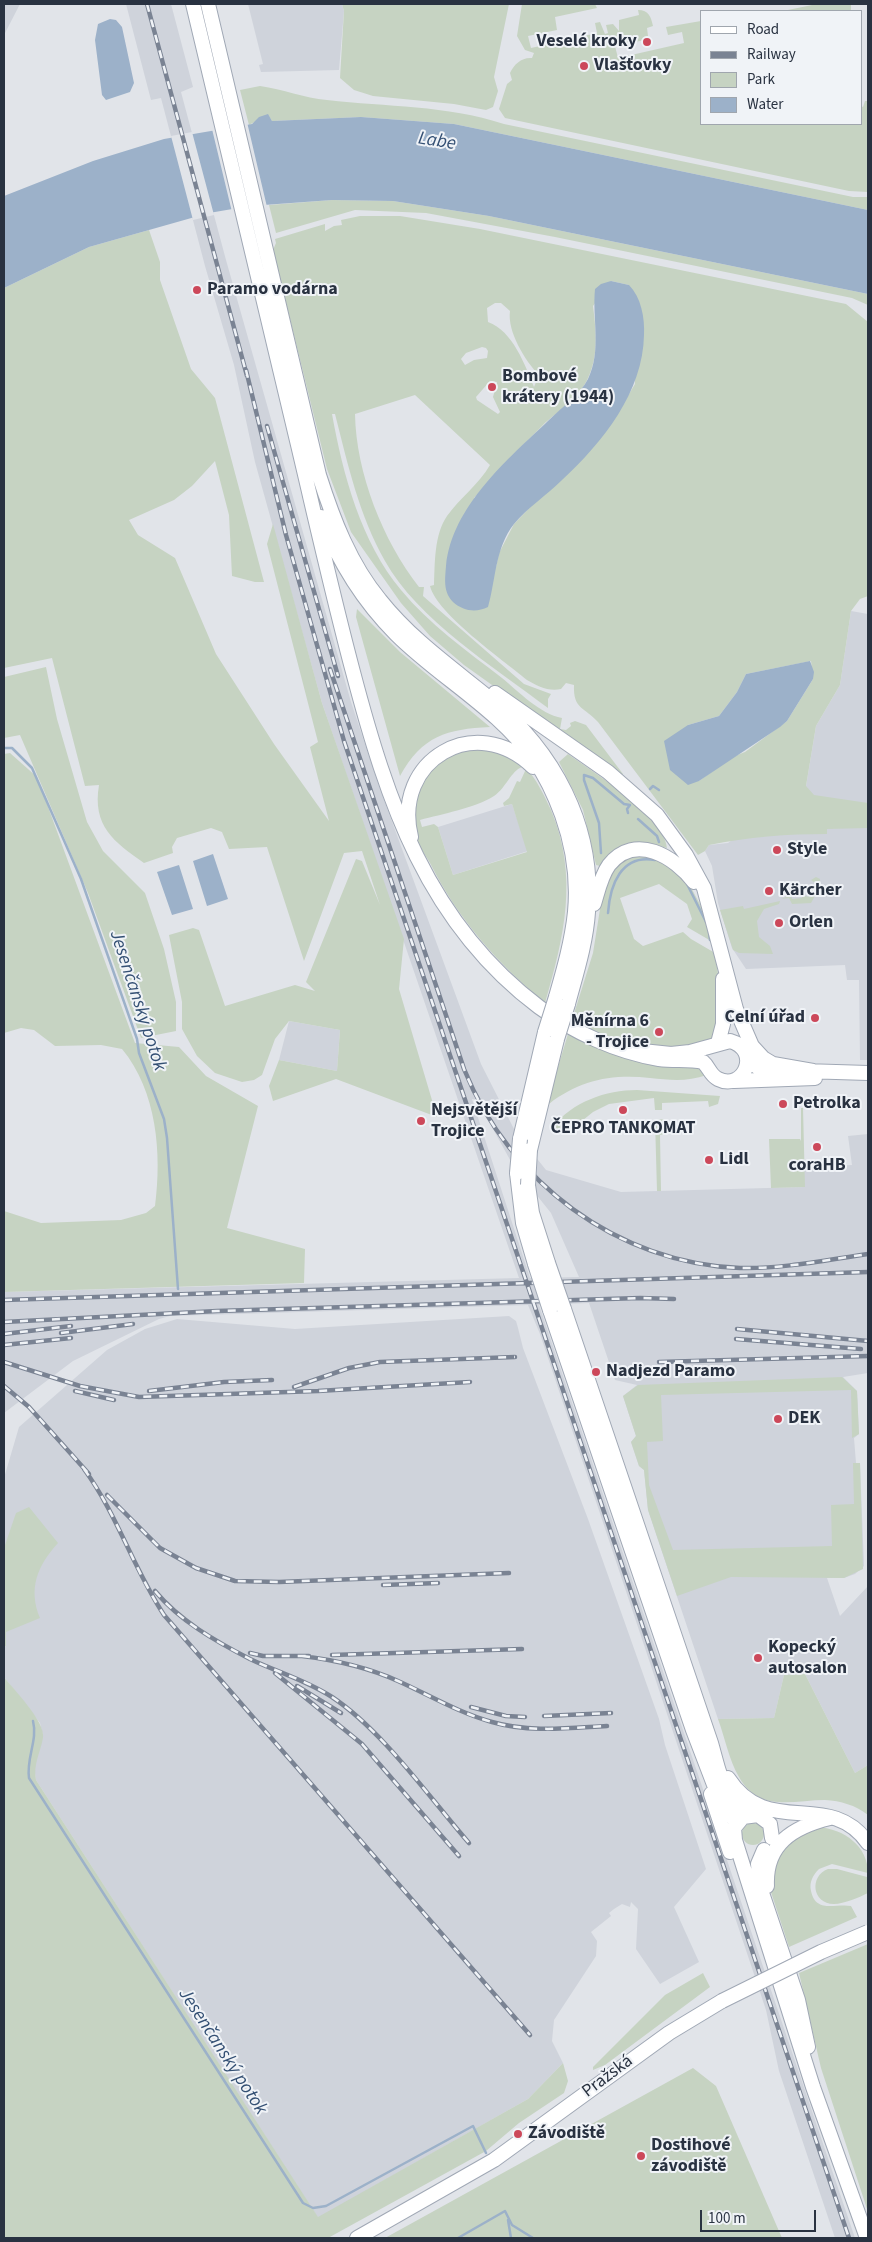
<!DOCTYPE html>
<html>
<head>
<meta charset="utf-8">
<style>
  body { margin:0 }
  #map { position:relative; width:872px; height:2242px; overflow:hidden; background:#e1e4e9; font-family:"Source Sans 3",sans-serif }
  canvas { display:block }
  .frame { position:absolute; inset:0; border:5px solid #293241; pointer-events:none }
  .legend { position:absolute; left:700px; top:10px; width:162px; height:115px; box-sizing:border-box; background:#f0f3f7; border:1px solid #a0a6ae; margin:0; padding:6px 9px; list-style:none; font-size:15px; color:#293241 }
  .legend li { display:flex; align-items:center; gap:10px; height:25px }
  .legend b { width:25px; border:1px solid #a0a6ae }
  .scale { position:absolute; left:700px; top:2210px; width:116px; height:22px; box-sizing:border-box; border:2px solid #293241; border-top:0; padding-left:6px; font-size:15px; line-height:18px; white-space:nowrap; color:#293241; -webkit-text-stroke:4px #f0f3f7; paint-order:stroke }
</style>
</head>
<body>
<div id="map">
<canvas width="872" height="2242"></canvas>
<div class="frame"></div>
<ul class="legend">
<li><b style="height:6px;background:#fff"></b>Road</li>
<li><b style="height:6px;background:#7a8393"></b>Railway</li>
<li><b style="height:14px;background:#c6d3c2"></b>Park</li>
<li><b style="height:14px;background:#9cb1c9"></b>Water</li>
</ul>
<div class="scale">100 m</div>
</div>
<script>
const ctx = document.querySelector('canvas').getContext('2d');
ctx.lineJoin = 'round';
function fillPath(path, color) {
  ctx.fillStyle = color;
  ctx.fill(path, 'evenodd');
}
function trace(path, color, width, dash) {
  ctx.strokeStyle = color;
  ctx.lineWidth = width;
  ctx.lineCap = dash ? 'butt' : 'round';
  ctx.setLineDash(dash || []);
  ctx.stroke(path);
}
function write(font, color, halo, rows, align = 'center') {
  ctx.font = font + ' "Source Sans 3",sans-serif';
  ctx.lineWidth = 4;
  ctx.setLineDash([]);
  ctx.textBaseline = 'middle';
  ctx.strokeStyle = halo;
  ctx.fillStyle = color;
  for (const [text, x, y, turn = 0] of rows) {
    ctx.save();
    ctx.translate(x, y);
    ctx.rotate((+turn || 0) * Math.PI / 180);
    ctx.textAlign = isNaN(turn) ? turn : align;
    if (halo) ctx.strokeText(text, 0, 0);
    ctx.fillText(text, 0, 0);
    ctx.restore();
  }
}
fillPath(new Path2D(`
  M4 4H20L4 35Z
  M126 4H171L193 87 181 92 226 260 351 702 380 789 481 1064 515 1131 546 1170 621 1192 804 1187V1161L832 1160V1166L852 1165 848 1136 868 1134V1373L843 1377 857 1391 859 1434 854 1438 856 1463H860L864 1566 855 1574 844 1578H827L840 1616 868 1586V1765L855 1773 805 1674 784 1675 774 1718 718 1719 648 1510 644 1470 639 1466 631 1442 636 1436 623 1396 637 1385 615 1380 589 1303 539 1305 855 2238H835L779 2071 766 2010 540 1334 528 1305 170 1316 159 1319 73 1361 4 1413V1292L519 1278 322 703 255 462 234 365 205 266 161 98 151 100ZM472 1099 477 1100 514 1167 551 1213 579 1277 530 1278Z
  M248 4H342L344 11 339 70 261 72 259 65 263 64Z
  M851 611 868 614V1060H860L859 980H847L845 965 746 969 732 948 718 903 712 866 705 851 709 845 728 843 806 786 816 726 840 685Z
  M512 804 528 851 453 875 438 827Z
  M289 1021 340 1030 337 1071 279 1060Z
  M509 1316 516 1321 518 1328 523 1348 588 1519 659 1719 665 1745 706 1869 674 1907 699 1962 660 1984 636 1949 638 1909 631 1902 630 1907 622 1904 614 1909 609 1913 611 1916 591 1932 597 1941 596 1956 554 2020 552 2041 563 2063 528 2099 318 2218 36 1780 34 1767 43 1736 40 1723 4 1677V1478L19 1427 107 1350 145 1329 177 1319 295 1329Z`), '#cfd3db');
fillPath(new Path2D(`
  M342 4H509L494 77 498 91 493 107 486 110 454 104 373 96 354 90 340 78 344 11Z
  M522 4H595L597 8 555 17 557 30 528 36 531 48 567 40 568 42 575 41V38L597 33 595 23 600 22 605 34 608 33 606 25 613 24 619 31V20L639 15 638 10C649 10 651 17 653 26L647 28 648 36 644 37 645 40 615 46 618 58 684 43 682 32 668 35 666 27 701 21V124H861V106L863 107 865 101H868V192L849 191 505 118 499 109 507 84 512 80 510 73C514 64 522 57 532 58L534 53 525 50 517 36Z
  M817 4H851V11H783Z
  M260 86C283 89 304 98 327 100 387 107 446 105 504 124L853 197H868V210L454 124 361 117 272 121 268 115 249 125 240 90Z
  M332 200 393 201 489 216 868 294V305L852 298 555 237 426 213 355 210 276 233 269 205Z
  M360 216H400L480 229 846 304 868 322V596L860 599 851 611 840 685 816 726 806 786 814 795 868 803V828L827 829V834C787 834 748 837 709 845L705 851 698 855 598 722C585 707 573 710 574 685L566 683 561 689C549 692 537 686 527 680 502 659 437 614 430 586L434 585C435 563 434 535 447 516 460 498 479 484 490 465L415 395 355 414C356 473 383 541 419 587H424L423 596 524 684 551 694 548 699V708C495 668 417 619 385 561 359 515 348 465 335 414H332C343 475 361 542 401 590 429 624 467 651 502 678 518 691 540 714 562 718L560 729 566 730 571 726 570 723 575 721 586 725 623 774 621 777 464 665 430 636 401 603 351 532 327 469 273 250 276 243 275 239 325 224V231L334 226 342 225 341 220ZM611 281 629 285 635 384 614 419 514 524 499 553 496 567 474 498C497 473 519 449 543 425 558 411 580 397 588 378 599 355 596 330 593 306ZM495 303H501L510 311C507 331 525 361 539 375L534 387C525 365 513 331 488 322L487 308ZM482 347 486 348 488 351 487 358 474 360 465 365 461 359 466 353ZM490 381 497 382 493 397 500 412 498 414 477 400 476 397ZM811 661 813 679 787 721 745 752 732 757 699 781 688 725 719 716 737 692 746 674Z
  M149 230 160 262V280L191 369 215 398 264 582H255L232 576 229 515 215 461 192 486 174 500 129 520 138 535 175 558 216 654 274 744 329 821 310 747 318 742 267 544 273 524 322 703 404 939 399 989 437 1117 336 1079 273 1101 269 1086 279 1060 337 1071 340 1030 289 1021 275 1039 262 1075 254 1080 242 1082 215 1073 197 1056 182 1029V1002L169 935 193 928 199 930 225 1006 295 985 315 991 306 982 356 859 362 861 380 905 362 851 344 853 304 961 267 847 229 849 222 832 211 828 177 838 172 847 173 853 144 863C114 842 92 826 99 785L85 786 52 658 4 668V288L89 247Z
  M357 609 400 652 490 727C447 729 422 736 400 776L356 617Z
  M46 667 57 719 87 822 103 851 145 893 164 949 176 1002V1031L141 1038 88 893 20 735 4 738V677Z
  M489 748C500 753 518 759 526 768 537 780 544 795 551 810 579 877 564 937 545 1003 497 963 458 919 430 863 425 854 416 843 415 833 413 814 413 797 422 781 439 752 459 750 489 748ZM522 767 526 769 520 782 517 781 509 798 503 803 504 806 512 804 527 852 453 875 438 827 434 824 422 827 420 820C442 814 475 808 494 796 506 788 511 771 522 767Z
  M10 753 37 777 135 1043 179 1047 206 1076 258 1106 227 1228 305 1249 304 1283 4 1292V1211L41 1223 121 1220 146 1213 155 1206C162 1154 157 1091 122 1049L101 1045 55 1046 34 1030 21 1028 4 1033V754Z
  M568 754C593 772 665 817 667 848L657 845 614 853 600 866 596 865 583 810 559 762Z
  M637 854 655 856 687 880 704 912 711 941 687 927 692 919 687 904 659 884 620 898 634 939 643 946 683 932 691 939 715 953 720 987 715 1040C704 1043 691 1049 681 1049 644 1050 604 1037 572 1020L593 953 604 884 619 862Z
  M816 877 820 879 819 889 811 903 792 904 789 898 781 899 791 895 792 899 802 898 801 894 808 897 816 884 811 880Z
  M780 901 779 904 764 909 757 921 759 937 770 946 773 954 739 953 733 950 720 910 743 906 744 909Z
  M568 1034 584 1041 696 1064 707 1075C687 1082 670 1080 650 1078 611 1074 580 1080 549 1104L547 1103Z
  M637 1090 720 1096 718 1104 709 1107 708 1101 662 1103V1110H655L654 1098 609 1104 593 1112 572 1129 565 1131 553 1127C572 1102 606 1090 637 1090Z
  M801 1108H803L805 1187 771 1188 769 1139H800L801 1141Z
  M665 1119V1134L660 1135 661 1191H657L655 1120Z
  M842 1377 857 1391 859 1434 852 1438 851 1390 661 1395 663 1441 647 1442 649 1485 673 1550 832 1546 831 1505 854 1504 853 1463H860L863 1569 844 1578 731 1577 677 1596 648 1510 644 1470 639 1466 631 1442 636 1436 623 1396 638 1385Z
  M29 1507 58 1543C37 1566 28 1589 40 1618L6 1632V1646H4V1548L16 1513Z
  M805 1674 855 1773 868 1765V1815C855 1805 841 1801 825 1800 793 1800 759 1813 739 1777 729 1760 725 1738 718 1719L774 1718 784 1675Z
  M4 1677C14 1690 46 1722 43 1738 40 1754 33 1764 36 1780L318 2217 528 2099 563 2063 568 2081 564 2093 519 2123 486 2151 328 2238H4Z
  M742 1834a11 11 0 1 1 22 0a11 11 0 1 1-22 0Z
  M818 1827C844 1829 868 1846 868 1873L832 1864 819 1869C813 1875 809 1882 811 1891 816 1914 836 1903 851 1906L857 1917 789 1947 769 1886 770 1873 788 1838Z
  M828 1869H837L867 1877 868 1893C860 1897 844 1904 834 1904 812 1904 809 1876 828 1869Z
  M868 1944V2212L821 2068 799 1973Z
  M703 1973 710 1987 605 2065 593 2070V2067L665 1995Z
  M693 2068 716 2086 782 2238H385Z`), '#c6d3c2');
fillPath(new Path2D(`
  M110 19 116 20 122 27 134 83 130 92 106 100 102 95 95 40 98 24Z
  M268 114 272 121 361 117 454 124 868 210V294L489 216 393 201 332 200 250 206 209 213 89 247 4 288V196L93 161 164 139 252 124 259 117Z
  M611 281 629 285C641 297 645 318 644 335 643 392 603 442 562 480 547 495 527 508 514 524 495 548 496 579 488 607 476 613 463 611 453 602 443 592 445 579 446 566 452 506 508 459 549 420 562 407 580 395 588 379 602 350 592 319 595 289L601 284Z
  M810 661 814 672 813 679 787 721 780 727 699 781 688 785 670 770 664 741 688 725 719 716 737 692 746 674Z
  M213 854 228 899 207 906 193 861Z
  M179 865 193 909 172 915 157 872Z`), '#9cb1c9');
fillPath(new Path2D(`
  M247 122 267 207 232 212 212 129Z
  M192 132 214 215 193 220 171 136Z`), '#e1e4e9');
trace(new Path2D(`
  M4 748H12L32 768 81 879 137 1039 139 1053 164 1119 167 1138 178 1289
  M650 789 653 786 659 790
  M638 819 657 836 659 842
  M601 853 599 823 584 780V775L593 778 624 804 630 805 627 809 628 813
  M687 884 706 922
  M608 913C610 885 621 854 655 860V858
  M709 932 710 940
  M33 1721C38 1740 26 1758 29 1778L303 2203 313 2208 326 2206 473 2126 486 2153
  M508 2220 511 2238
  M458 2238 505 2211 512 2225 533 2238`), '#9cb1c9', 2.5);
const major = new Path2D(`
  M193 4C228 151 263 298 298 445 316 521 333 597 353 672 387 801 427 923 539 1007 573 1032 617 1052 659 1059 674 1061 689 1059 703 1062 709 1067 710 1075 718 1079 744 1092 762 1050 730 1041L690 1052 671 1054 623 1049
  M208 4 319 475C333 519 350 564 380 600 411 639 451 667 489 698 554 751 595 826 588 912 586 943 576 974 568 1004
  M321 517C338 560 363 601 396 634 440 678 499 709 535 761 547 778 555 796 562 815 573 846 578 880 575 912 572 941 564 969 556 997
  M495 693 608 772 657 815 686 855 704 888 736 1009 752 1046 763 1058 773 1064 813 1071
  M411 837C392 760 476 711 533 767
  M594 904C598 891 601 876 609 865 635 832 675 857 694 882
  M718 1043 723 1024V979
  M747 1056 757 1067 780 1072
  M804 1071 868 1073
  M734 1081 815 1078
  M520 1139 545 1032
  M530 1150 557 1039
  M517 1173 523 1223 535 1264
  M528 1185 532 1213 548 1263
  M564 1309 711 1743C719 1770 723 1805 754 1814
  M550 1310 693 1730 716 1790 734 1819 736 1825
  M728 1778C768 1840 829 1788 868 1843
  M711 1794 730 1852
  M772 1838 770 1824 758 1815 743 1817 734 1828 735 1840 813 2087 867 2238
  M764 1850 758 1864 760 1887 798 2000 808 2047
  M767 1886C765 1844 793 1827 830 1818
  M357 2238 494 2160 669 2033 722 2001`);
trace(major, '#a0a8b5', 16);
trace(major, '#fff', 14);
const rail = new Path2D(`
  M147 4 247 376
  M246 370 286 535 344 741 849 2238
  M267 426 338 676
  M330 669 464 1069C510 1183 617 1263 740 1268 783 1269 826 1260 868 1254
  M4 1300 868 1272
  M4 1322 217 1311 640 1298 674 1299
  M737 1329 868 1341
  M61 1333 133 1324
  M4 1334 71 1326
  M736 1339 861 1349
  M4 1345 71 1338
  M4 1362 80 1386 139 1397 318 1391 470 1382
  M659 1362 868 1356
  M4 1386 29 1407 89 1474
  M294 1387 349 1368 380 1362 515 1357
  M75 1391 114 1400
  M149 1391 224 1382 272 1380
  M84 1469C117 1514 133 1568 164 1615L530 2035
  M107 1495 160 1548 196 1568 235 1581 279 1582 509 1573
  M383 1585 438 1583
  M155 1591C180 1621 215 1641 250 1659 277 1672 306 1680 332 1697 382 1730 429 1797 469 1843
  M250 1653 263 1656H309
  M332 1655 522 1649
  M302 1656C335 1660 367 1667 398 1681 429 1695 459 1713 492 1722 530 1733 569 1728 607 1726
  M275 1673 362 1744 459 1856
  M297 1686 341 1713
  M471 1707 506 1716 525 1717
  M544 1716 611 1713`);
trace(rail, '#7a8393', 4.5);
trace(rail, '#f0f3f7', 2.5, [8]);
const majorBridge = new Path2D(`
  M545 1032 556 997
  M557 1039 568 1004
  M517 1173 520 1139
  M528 1185 530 1150
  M548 1263 564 1309
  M535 1264 550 1310
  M722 2001 821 1952 868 1932`);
trace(majorBridge, '#a0a8b5', 16, []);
trace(majorBridge, '#fff', 14);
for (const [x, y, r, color] of [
  [647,42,5,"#cc485a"],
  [584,66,5,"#cc485a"],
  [197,290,5,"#cc485a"],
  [492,387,5,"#cc485a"],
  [777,850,5,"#cc485a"],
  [769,891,5,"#cc485a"],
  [779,923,5,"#cc485a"],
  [815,1018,5,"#cc485a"],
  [659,1032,5,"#cc485a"],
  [783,1104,5,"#cc485a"],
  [623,1110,5,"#cc485a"],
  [421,1121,5,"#cc485a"],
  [817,1147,5,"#cc485a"],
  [709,1160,5,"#cc485a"],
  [596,1372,5,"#cc485a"],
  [778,1419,5,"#cc485a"],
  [758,1658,5,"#cc485a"],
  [518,2134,5,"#cc485a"],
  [641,2156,5,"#cc485a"]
]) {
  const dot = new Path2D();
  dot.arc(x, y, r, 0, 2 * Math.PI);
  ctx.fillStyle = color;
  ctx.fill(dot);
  trace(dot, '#f0f3f7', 2);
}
write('bold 18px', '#293241', '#f0f3f7', [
  ["Veselé kroky",637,42,"right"],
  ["Vlašťovky",594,66],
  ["Paramo vodárna",207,290],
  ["Bombové",502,377],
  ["krátery (1944)",502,398],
  ["Style",787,850],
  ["Kärcher",779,891],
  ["Orlen",789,923],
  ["Celní úřad",805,1018,"right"],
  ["Měnírna 6",649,1022,"right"],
  ["- Trojice",649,1043,"right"],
  ["Petrolka",793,1104],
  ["Nejsvětější",431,1111],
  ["Trojice",431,1132],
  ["ČEPRO TANKOMAT",623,1129,"center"],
  ["Lidl",719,1160],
  ["coraHB",817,1166,"center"],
  ["Nadjezd Paramo",606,1372],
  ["DEK",788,1419],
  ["Kopecký",768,1648],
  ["autosalon",768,1669],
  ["Závodiště",528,2134],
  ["Dostihové",651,2146],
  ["závodiště",651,2167]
], 'left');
write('18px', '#293241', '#f0f3f7', [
  ["Pražská",608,2077,-37]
]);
write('italic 19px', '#345074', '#f0f3f7', [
  ["Labe",437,142,9],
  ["Jesenčanský potok",137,1001,72],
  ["Jesenčanský potok",222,2052,57]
]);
</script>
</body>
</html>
